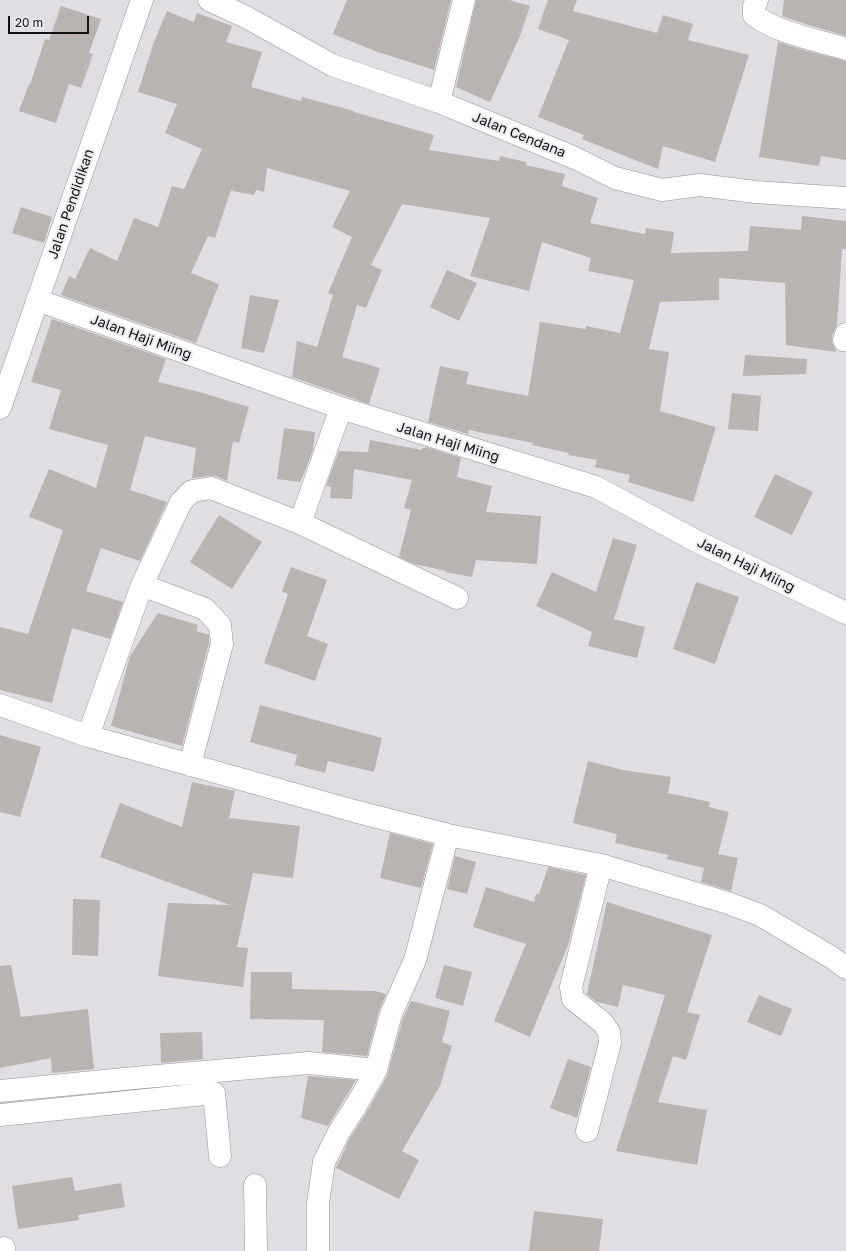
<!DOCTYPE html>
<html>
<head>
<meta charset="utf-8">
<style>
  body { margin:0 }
  #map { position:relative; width:846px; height:1251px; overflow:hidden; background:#e1dee3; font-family:"Golos Text",sans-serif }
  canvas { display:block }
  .scale { position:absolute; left:8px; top:16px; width:81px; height:18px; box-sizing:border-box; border:2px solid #131213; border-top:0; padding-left:5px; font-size:12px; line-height:14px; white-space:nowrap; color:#131213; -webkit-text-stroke:3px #eeebf0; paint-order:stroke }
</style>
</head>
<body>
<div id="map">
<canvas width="846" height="1251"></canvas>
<div class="scale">20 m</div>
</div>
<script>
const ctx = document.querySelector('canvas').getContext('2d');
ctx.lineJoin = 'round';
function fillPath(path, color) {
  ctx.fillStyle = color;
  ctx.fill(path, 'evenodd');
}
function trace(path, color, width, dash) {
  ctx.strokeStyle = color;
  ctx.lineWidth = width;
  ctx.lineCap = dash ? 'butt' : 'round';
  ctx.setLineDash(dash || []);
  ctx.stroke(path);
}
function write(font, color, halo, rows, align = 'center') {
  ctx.font = font + ' "Golos Text",sans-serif';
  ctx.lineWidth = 4;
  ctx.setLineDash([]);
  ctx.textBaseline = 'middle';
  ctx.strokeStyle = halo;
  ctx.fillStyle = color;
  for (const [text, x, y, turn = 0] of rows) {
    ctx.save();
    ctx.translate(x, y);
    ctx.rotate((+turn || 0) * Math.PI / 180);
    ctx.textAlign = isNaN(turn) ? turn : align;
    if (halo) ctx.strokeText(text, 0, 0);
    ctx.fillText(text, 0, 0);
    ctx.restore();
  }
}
fillPath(new Path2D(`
  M347 0H451L434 70 375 51 333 34Z
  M476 0H509L530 6 520 36 490 102 456 87Z
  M548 0H577L573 11 657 33 663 15 693 24 688 40 749 55 715 162 663 146 658 169 582 139 584 135 538 117 569 40 538 29Z
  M784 0H846V36L802 23 782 16Z
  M61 6 101 19 89 53 93 54 81 88 69 84 56 123 19 111 29 84 30 85 45 39 49 40Z
  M167 11 194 22 197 13 232 26 226 42 262 52 251 87 301 101 302 97 354 111V112L434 135 429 150 499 161 500 156 526 162V165L565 174 562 186 598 198 590 223 645 234 646 228 674 232 671 253 748 251 750 226 801 230 802 216 846 221V249H842L837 325 832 336V343L836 349V352L786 345 785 283 719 278V300L660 302 649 349 669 352 660 411 716 427 693 502 628 482 630 475 595 467 597 460 568 455 569 453 532 445 533 443 469 430 468 434 428 422 440 366 469 372 466 384 528 396 540 322 586 329V326L620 333 634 280 588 271 591 258 542 242 529 291 470 276 490 218 402 204 371 265 382 270 366 308 357 305 342 357 380 368 369 404 292 377 297 341 317 347 333 295 328 293 352 237 332 227 350 191 267 168 264 192 256 190 254 195 237 192 231 190 215 238 208 236 191 273 219 284 196 343 61 295 69 276 75 279 90 248 117 261 134 218 158 227 172 186 184 189 202 149 165 133 177 104 138 92 154 42Z
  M778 42 807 51 846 61V160L821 156 819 166 759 157Z
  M21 207 52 217 44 243 12 233Z
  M447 270 477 283 459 321 430 307Z
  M250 295 279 300 264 353 241 348Z
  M52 319 166 359 158 382 203 393 249 407 239 443 233 441 227 481 216 476H209L192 478 196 448 145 436 130 490 167 502 140 561 101 548 86 591 123 602 110 639 72 628 52 703 0 690V627L28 634 63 530 29 517 49 469 96 488 108 445 49 429 61 390 31 382Z
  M745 355 807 359 806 374 743 376Z
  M732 393 761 396 758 431 728 429Z
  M284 428 315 432 313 450 303 476 300 482 277 479Z
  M370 440 422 450V448H425L426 447 461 458 457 477 492 486 486 512 541 516 537 564 476 560 472 577 445 572 446 571 414 564 399 557 411 510 404 508 412 480 354 469 352 499 330 498 331 487 326 486 339 451 368 452Z
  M775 474 813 492 792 535 754 517Z
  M219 515 262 542 232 589 190 562Z
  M613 538 637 545 614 619 645 627 637 658 588 646 592 632 536 606 552 572 596 592Z
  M291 567 327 580 307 636 328 644 315 681 264 663 288 594 282 591Z
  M696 582 739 597 715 664 673 649Z
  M158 613 198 625 196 631 209 635V643L182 746 111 726 130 656Z
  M260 705 382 738 374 772 328 761 325 773 295 765 297 755 250 742Z
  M0 735 41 747 20 817 0 812Z
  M588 761 623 770 671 777 668 793 710 802 709 807 729 812 718 854 738 858 731 891 701 882 704 868 667 859 668 855 615 843 617 834 573 823Z
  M192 782 235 791 229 818 300 826 293 878 253 873 237 947 248 948 243 987 158 976 168 903 230 905 100 857 120 803 182 827Z
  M390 833 433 844 421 888 380 878Z
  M455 856 476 862 467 894 447 889Z
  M548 867 586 875 568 945 530 1037 494 1021 526 944 473 927 486 887 534 902 536 894H539Z
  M73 899 100 900 98 956 72 955Z
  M607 902 712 935 687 1012 700 1015 686 1060 673 1056 658 1102 707 1110 697 1165 616 1151 665 995 623 985 618 1007 597 1002 587 994Z
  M11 965 21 1017 88 1009 94 1069 52 1073 51 1058 0 1068V966Z
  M444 965 472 972 463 1006 435 998Z
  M251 972H292V989L375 991 386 994 379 1011 367 1056 322 1052 324 1020 250 1019Z
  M759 995 792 1009 781 1036 747 1022Z
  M411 1001 450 1011 442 1042 452 1046 440 1086 402 1151 419 1160 399 1199 336 1168 350 1138 368 1110 387 1076 403 1018Z
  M202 1032 203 1059 161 1063 160 1033Z
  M568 1059 591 1067 577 1118 550 1108Z
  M308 1076 356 1080 328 1126 301 1118Z
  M72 1177 75 1191 121 1183 125 1207 78 1215 79 1220 18 1229 12 1186Z
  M534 1211 603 1219 599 1251H529Z`), '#b9b3b2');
const minor = new Path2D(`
  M209 0 246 17 332 65 439 102 575 158 615 178 662 190 700 185 755 192 846 198
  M757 0 754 6V15C777 33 817 40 846 49
  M439 102 464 0
  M37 300 341 408 596 487 698 542 846 613
  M844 340 846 334
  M0 408 142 0
  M300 523 341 408
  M142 585 205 609 220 625 222 644 190 765
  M0 705 88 736 354 811 448 835 601 865 728 903 760 915 831 957 846 968
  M88 736 142 585 181 502 192 491 211 488 300 523 457 598
  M0 1091 145 1077 309 1063 376 1070 391 1014 415 960 448 835
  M0 1115 214 1093 220 1156
  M587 1131 610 1043 609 1032 603 1023 573 999 571 987 601 865
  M255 1185 256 1251
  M0 1249 4 1248
  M318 1251V1203L324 1162 339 1132 357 1104 376 1070`);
trace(minor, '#949296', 23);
trace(minor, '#fff', 22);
write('14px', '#131213', '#eeebf0', [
  ["Jalan Cendana",519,135,22],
  ["Jalan Pendidikan",71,204,-71],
  ["Jalan Haji Miing",141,337,20],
  ["Jalan Haji Miing",448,442,17],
  ["Jalan Haji Miing",746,565,26]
]);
</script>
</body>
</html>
